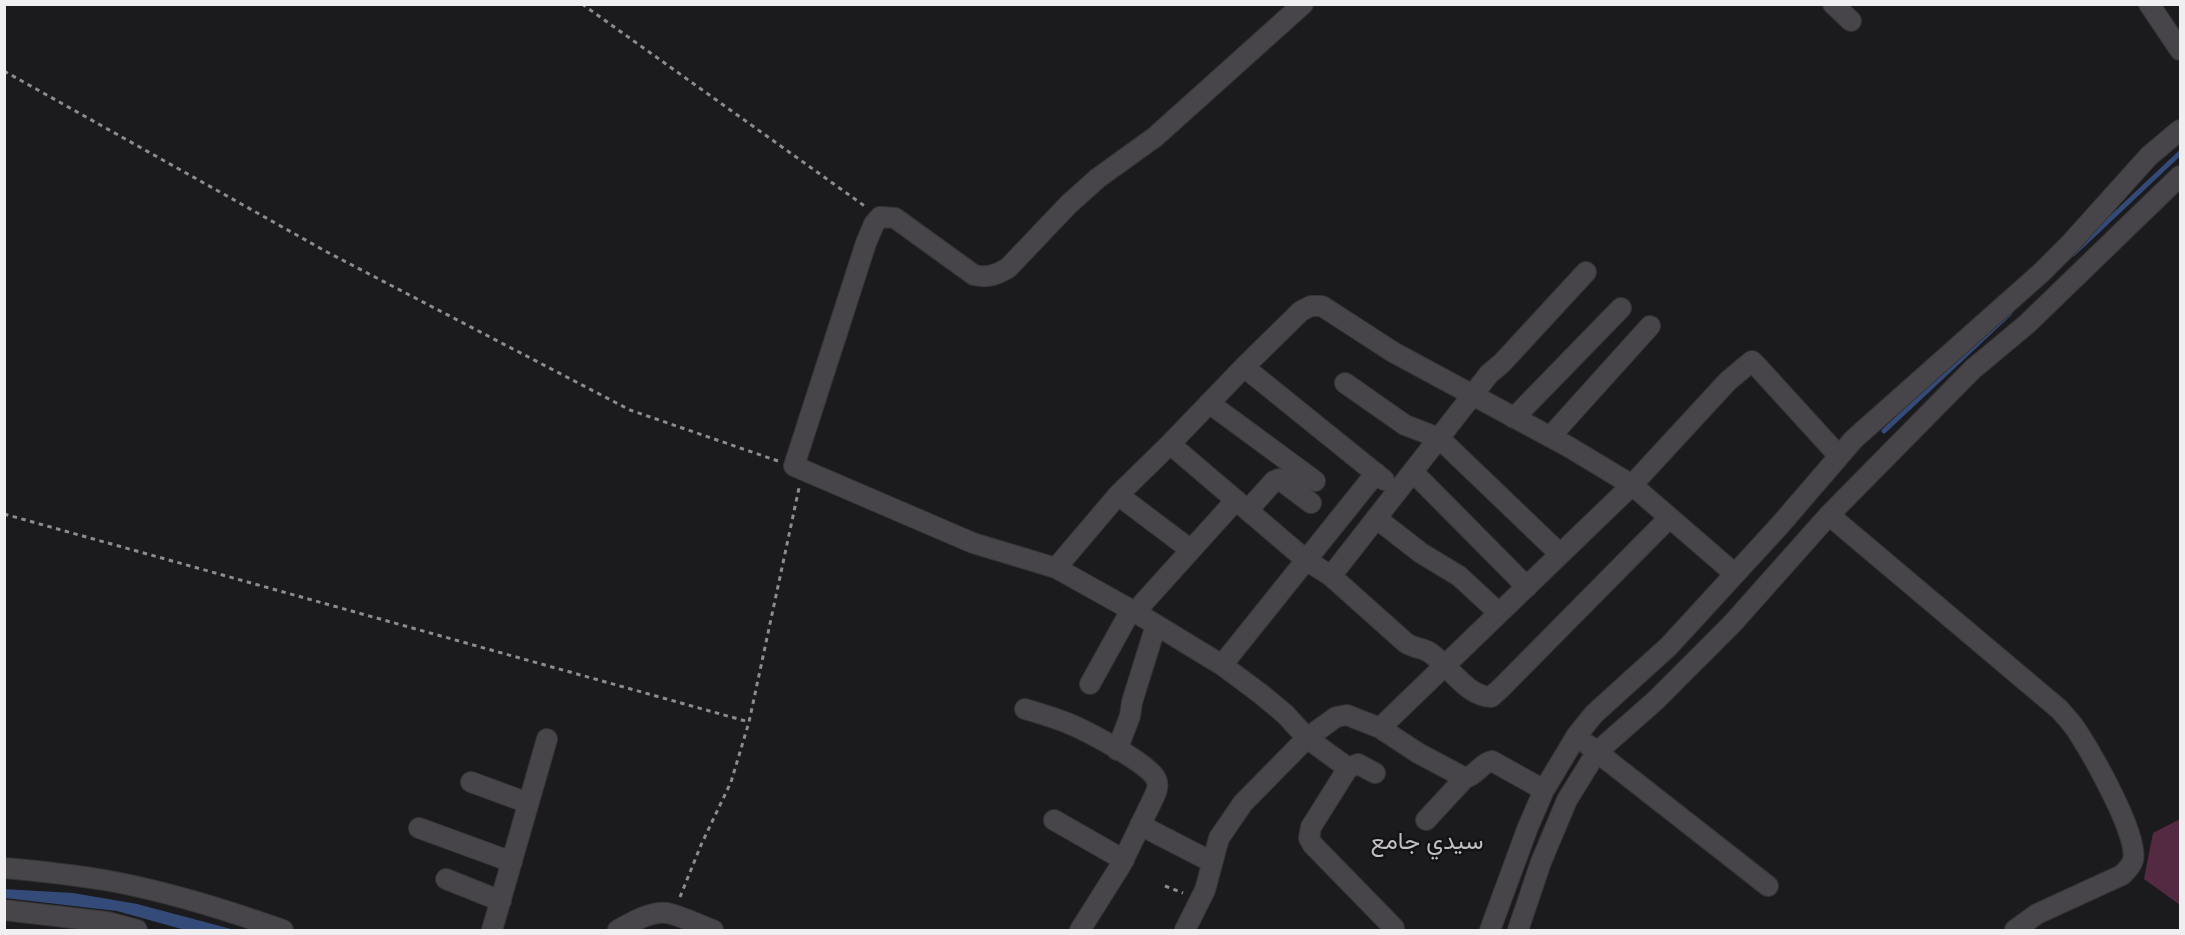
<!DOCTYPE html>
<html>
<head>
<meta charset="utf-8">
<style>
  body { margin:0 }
  #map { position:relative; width:2185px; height:935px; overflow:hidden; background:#1b1a1d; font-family:"Nunito Sans",sans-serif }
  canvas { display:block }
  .frame { position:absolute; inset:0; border:6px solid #efeef0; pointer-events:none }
</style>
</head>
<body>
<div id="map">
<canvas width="2185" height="935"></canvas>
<div class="frame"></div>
</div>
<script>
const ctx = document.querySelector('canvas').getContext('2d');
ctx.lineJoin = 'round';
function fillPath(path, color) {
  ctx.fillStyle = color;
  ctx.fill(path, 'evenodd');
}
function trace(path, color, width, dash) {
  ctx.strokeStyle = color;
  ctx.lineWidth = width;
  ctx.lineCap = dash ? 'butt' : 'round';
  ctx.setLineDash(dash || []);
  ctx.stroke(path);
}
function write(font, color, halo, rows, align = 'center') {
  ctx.font = font + ' "Nunito Sans",Vazirmatn,sans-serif';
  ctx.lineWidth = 4.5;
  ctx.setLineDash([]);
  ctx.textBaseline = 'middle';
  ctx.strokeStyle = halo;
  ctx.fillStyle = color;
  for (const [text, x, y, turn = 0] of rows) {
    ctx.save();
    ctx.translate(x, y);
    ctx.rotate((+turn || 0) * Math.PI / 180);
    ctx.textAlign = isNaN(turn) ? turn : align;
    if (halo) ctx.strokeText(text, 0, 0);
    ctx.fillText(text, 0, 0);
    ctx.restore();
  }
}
fillPath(new Path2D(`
  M2180 819V905L2144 879 2153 833Z`), '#542a42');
fillPath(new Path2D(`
  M4 889 73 893 137 904 235 930H185L117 911 5 898Z`), '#344b7a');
trace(new Path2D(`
  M2073 254 2180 153
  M1884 431 2010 313`), '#344b7a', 5);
const street = new Path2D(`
  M1303 4 1155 137 1098 178 1069 204 1008 268C996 275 988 278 974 275L895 218 880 217 874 224 866 243 794 466 973 543 1056 568 1135 612 1222 665 1261 694 1285 714 1307 738 1348 768 1358 764 1375 773
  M1833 4 1851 21
  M2149 4 2180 50
  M1244 367 1384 480
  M1345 383 1405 425 1439 438 1560 554
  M1209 403 1315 481
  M1514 418 1621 308
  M1550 437 1650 326
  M1170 444 1306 560 1331 576 1406 643C1414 648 1422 648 1429 652 1449 665 1466 696 1491 697L1501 688 1669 518
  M1413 472 1527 587
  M1118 495 1191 550
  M1248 510 1274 481 1279 479 1311 503
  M1829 515 2059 709C2066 717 2074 725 2079 734 2093 756 2139 836 2133 860 2131 867 2127 870 2122 875L2037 914 2015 930
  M1376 518 1421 553 1459 576 1499 613
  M1056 568 1118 495 1170 444 1244 367 1301 311 1311 306H1322L1393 352 1569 447 1632 485 1735 574
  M1331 576 1489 374 1502 363 1586 272
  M1135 612 1236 500
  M1222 665 1376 473
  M1090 684 1131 610
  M1025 709C1038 713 1052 717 1065 722 1083 729 1149 763 1156 779 1159 785 1157 791 1154 797L1121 865 1080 930
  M1380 728 1632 485 1728 381 1752 361 1756 365 1839 456
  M1588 745 1768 886
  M1117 750 1130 716 1132 702 1156 625
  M1348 768 1311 827 1309 838 1313 845 1394 928
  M471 782 528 803
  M1054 820 1124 860
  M1426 820 1465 778
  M1140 825 1212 862
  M419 828 512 862
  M4 868C39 871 75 875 110 881 169 892 227 910 283 930
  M446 879 501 901
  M4 910 107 922 137 930
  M492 930 547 739
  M618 930C632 922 651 911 667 913 682 916 699 925 713 930
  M1185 930 1205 890 1219 838 1243 803 1307 738 1336 717 1347 715 1380 728 1418 753 1465 778C1476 776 1481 763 1492 761L1544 790
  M1490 930 1528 827 1544 790 1577 735 1594 714 1669 646 1780 525 1854 439 2042 272 2069 245 2149 156 2180 130
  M1518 930 1541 862 1567 800 1596 753 1656 700 1732 624 1829 515 1973 369 2027 324 2180 176`);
trace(street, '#353436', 22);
trace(new Path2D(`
  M582 4 866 207
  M4 71 327 252 630 410 778 461
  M4 514 749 722
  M1165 886 1183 893
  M680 897 701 845 731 782 749 722 799 488`), '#8c8b8e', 3, [4.5, 4.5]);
trace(street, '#474549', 20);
write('24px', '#c0bec3', '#121114', [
  ["سيدي جامع",1427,843]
]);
</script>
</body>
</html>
